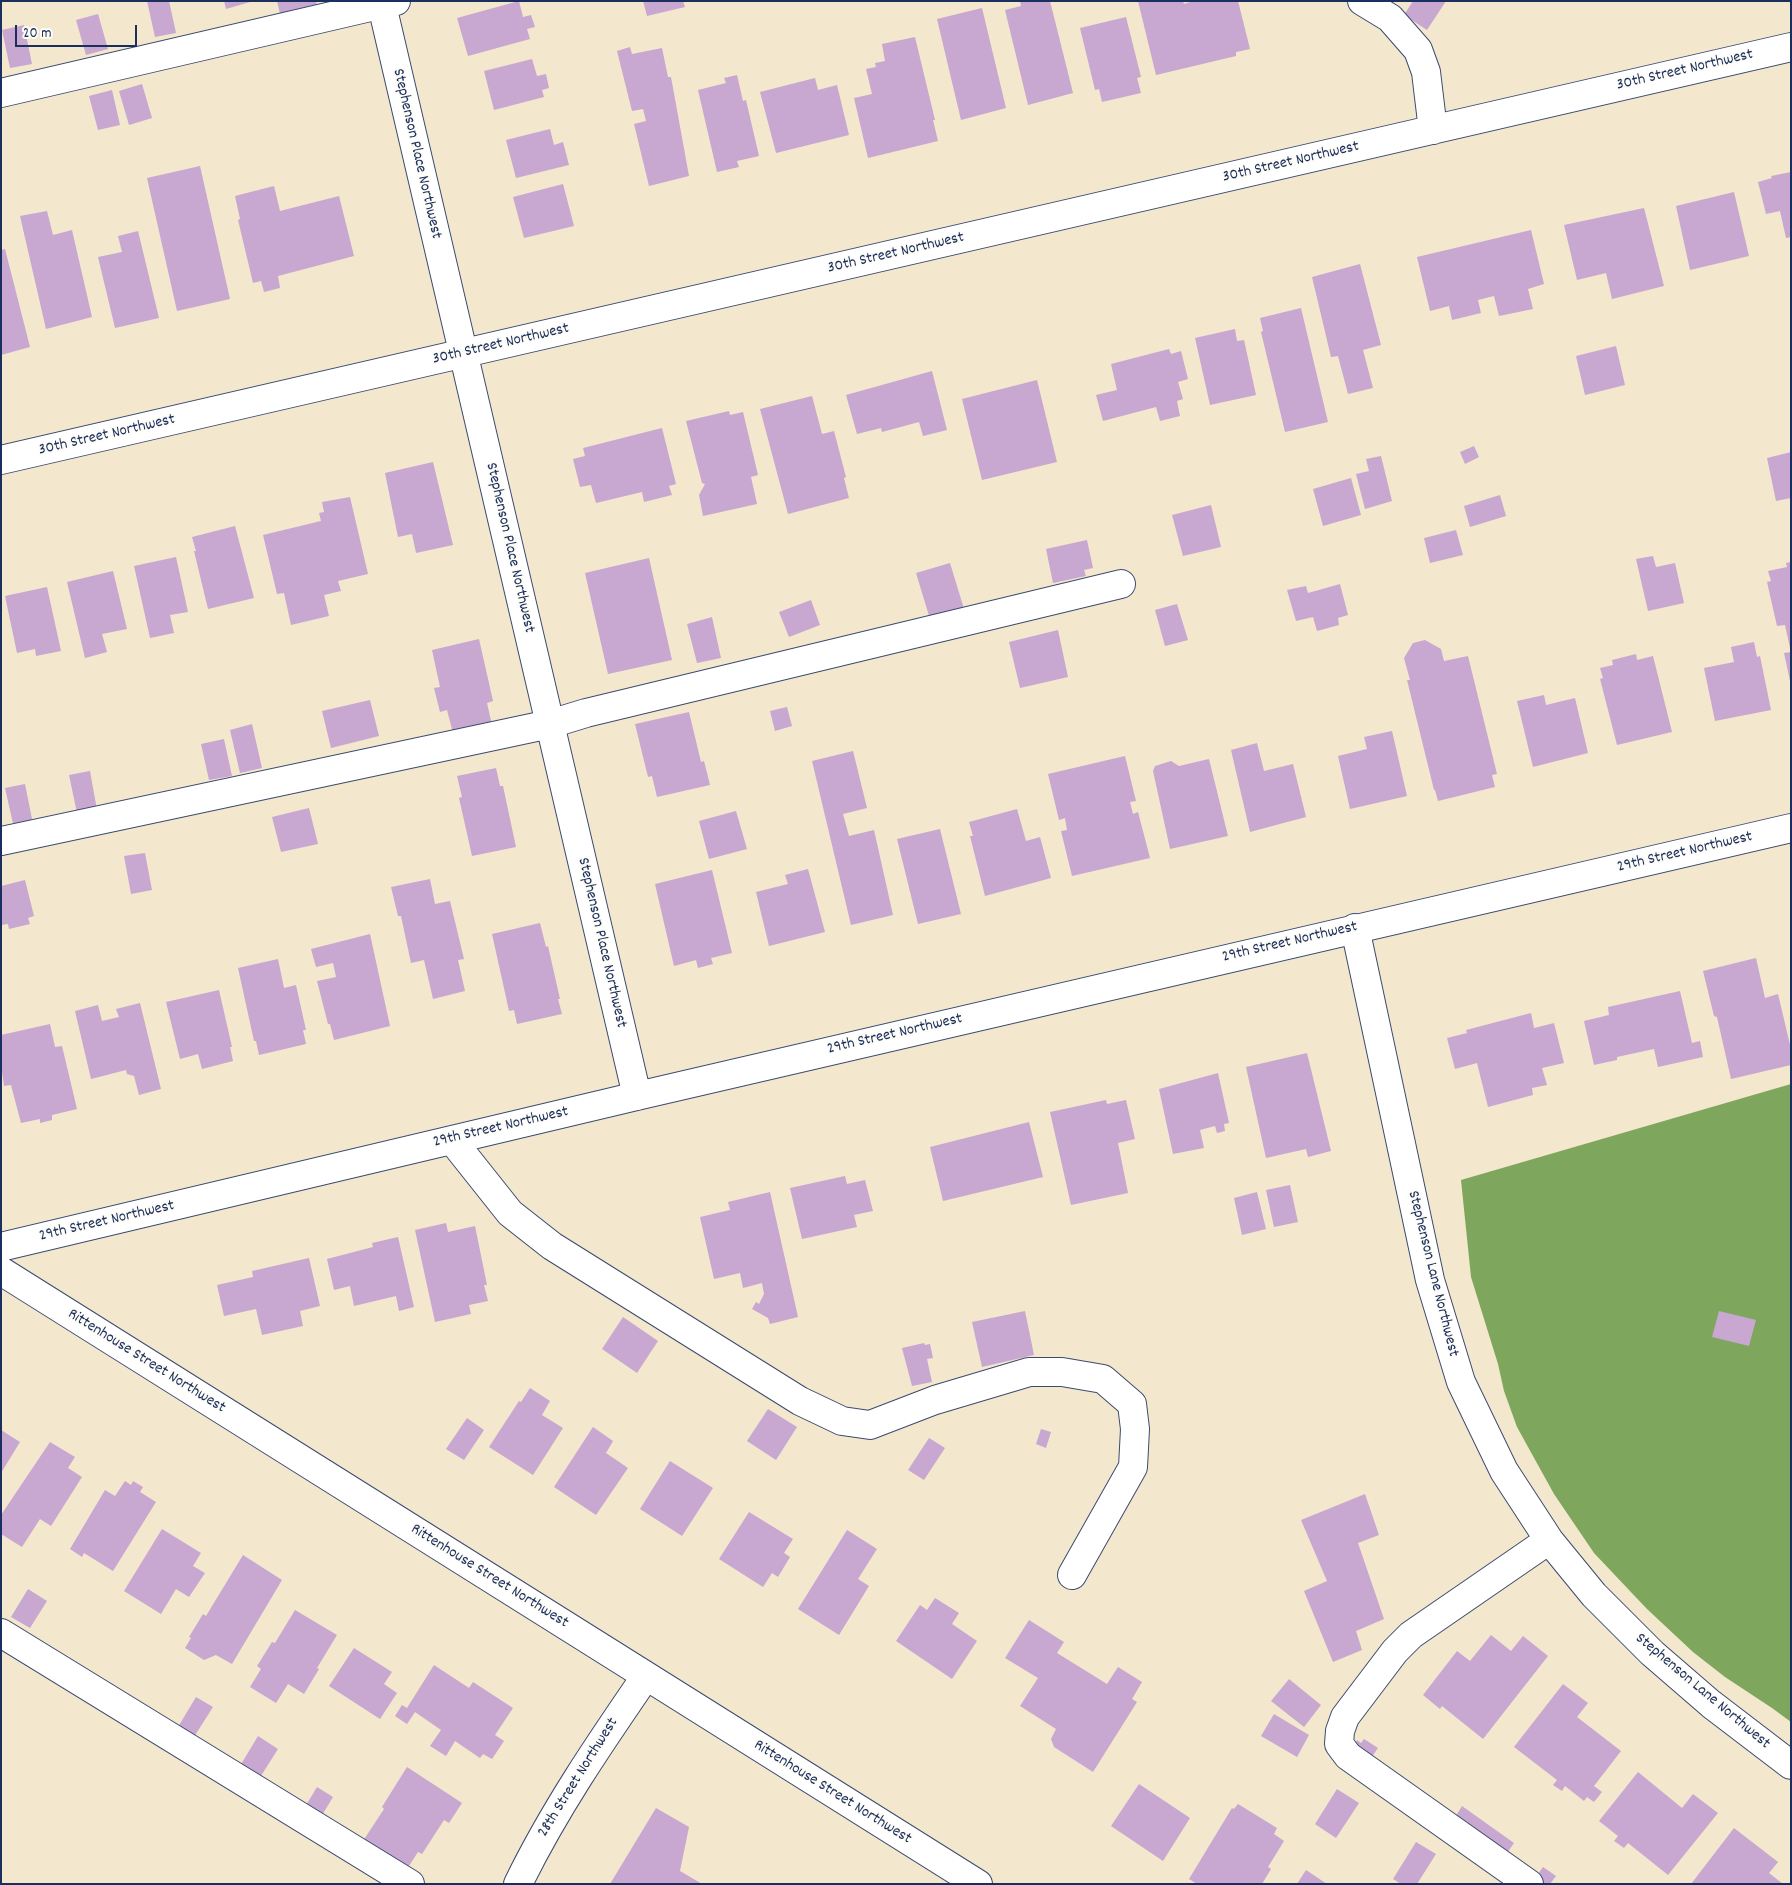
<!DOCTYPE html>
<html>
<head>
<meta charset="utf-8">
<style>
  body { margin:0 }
  #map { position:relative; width:1792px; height:1885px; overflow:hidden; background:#f3e7ce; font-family:Dekko,sans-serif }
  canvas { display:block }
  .frame { position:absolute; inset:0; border:2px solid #1b2f5e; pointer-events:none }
  .scale { position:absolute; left:15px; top:25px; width:122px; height:22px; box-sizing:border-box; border:2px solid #1b2f5e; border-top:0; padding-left:6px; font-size:15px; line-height:18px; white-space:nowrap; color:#1b2f5e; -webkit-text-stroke:4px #fdfcf7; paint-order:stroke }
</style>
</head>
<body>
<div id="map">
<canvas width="1792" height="1885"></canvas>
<div class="frame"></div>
<div class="scale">20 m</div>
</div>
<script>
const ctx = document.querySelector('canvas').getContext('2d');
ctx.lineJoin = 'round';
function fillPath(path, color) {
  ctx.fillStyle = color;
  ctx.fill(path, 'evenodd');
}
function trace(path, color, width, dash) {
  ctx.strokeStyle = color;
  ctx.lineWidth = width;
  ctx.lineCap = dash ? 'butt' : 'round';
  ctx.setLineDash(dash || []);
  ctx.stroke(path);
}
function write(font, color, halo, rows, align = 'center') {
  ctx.font = font + ' Dekko,sans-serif';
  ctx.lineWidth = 4;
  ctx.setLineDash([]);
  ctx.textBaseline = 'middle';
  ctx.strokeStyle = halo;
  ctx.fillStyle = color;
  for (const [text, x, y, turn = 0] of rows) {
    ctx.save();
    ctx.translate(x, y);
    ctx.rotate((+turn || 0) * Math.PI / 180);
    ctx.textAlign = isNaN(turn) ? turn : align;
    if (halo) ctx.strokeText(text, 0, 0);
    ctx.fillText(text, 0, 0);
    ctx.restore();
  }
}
fillPath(new Path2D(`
  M1791 1084V1722L1772 1708 1725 1677 1693 1652 1647 1609 1594 1553 1554 1494 1517 1427 1504 1391 1498 1364 1471 1277 1461 1180Z`), '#7ea65c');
fillPath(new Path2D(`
  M147 1H169L176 33 155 37Z
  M224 1H250V2L226 9Z
  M277 1H316L317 6 280 14Z
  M519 1 523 17 531 15 535 27 527 29 530 39 468 56 457 18Z
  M643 1H683L685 7 647 16Z
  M1020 1H1050L1073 93 1028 105 1005 10 1021 6Z
  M1138 1H1183L1184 4 1193 1H1238L1250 49 1236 52V56L1156 75Z
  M1413 1H1446L1427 30 1404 15Z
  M982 8 1006 108 961 120 937 19Z
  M98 14 108 49 86 55 76 20Z
  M1126 17 1141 77 1137 78 1141 93 1102 102 1099 89 1095 90 1080 28Z
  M24 25 32 64 10 68 2 30Z
  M915 37 935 120H933L938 141 868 158 854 98 872 94 866 69 876 67 875 63 885 61 882 44Z
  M630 47 632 54 662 48 668 77H671L689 176 649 186 634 124 646 121 643 109 632 111 617 51Z
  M532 59 537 76 546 74 549 88 542 90 544 97 494 110 484 71Z
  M737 75 743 101 746 100 759 156 737 161 739 167 717 172 698 90 726 83 724 78Z
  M815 78 818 90 837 85 849 135 776 153 760 92Z
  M142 84 152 118 129 125 119 91Z
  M112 90 120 125 98 130 89 96Z
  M550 129 554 145 563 142 569 165 516 178 506 140Z
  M200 166 230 299 177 311 147 178Z
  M1791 172V237L1786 238 1780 211 1766 214 1758 182 1772 178 1771 176Z
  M563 184 574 226 524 238 513 197Z
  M274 186 280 211 339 196 354 256 278 276 280 288 264 292 261 281 253 283 238 220 240 219 235 196Z
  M1734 192 1749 256 1690 270 1676 206Z
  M1644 208 1664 286 1612 299 1606 273 1577 280 1564 225Z
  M47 211 53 235 72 230 92 317 46 329 20 216Z
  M1531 230 1544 284 1528 289 1533 309 1499 316 1494 296 1478 300 1481 313 1452 320 1449 306 1430 311 1417 257Z
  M138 231 159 318 115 328 98 257 122 252 118 236Z
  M5 249 30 347 1 355V250Z
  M1360 264 1381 345 1363 350 1373 388 1348 394 1338 356 1331 357 1312 277Z
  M1301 308 1328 422 1285 432 1261 332 1263 331 1260 318Z
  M1235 329 1237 341 1244 340 1256 395 1210 405 1195 338Z
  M1616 346 1625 385 1585 395 1576 356Z
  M1169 349 1171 354 1181 351 1188 379 1178 382 1183 399 1177 401 1180 416 1160 421 1156 407 1103 421 1096 395 1117 390 1111 364Z
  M932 371 947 430 923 436 919 422 882 432 881 428 857 434 846 395Z
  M1037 380 1057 462 982 480 962 399Z
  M812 396 822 434 834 431 846 477 844 478 849 498 788 514 760 409Z
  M729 411 730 415 743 412 758 475 751 477 757 504 703 516 699 495 705 484 702 483 686 421Z
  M662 428 676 484 669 486 672 495 644 502 642 492 596 503 591 485 580 487 573 459 585 456 583 448Z
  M1474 446 1479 457 1465 464 1460 452Z
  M1791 452V498L1776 501 1767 458Z
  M1381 456 1392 501 1365 509 1356 474 1369 471 1366 459Z
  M433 462 453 545 416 553 412 534 398 537 385 473Z
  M1351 478 1361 515 1323 526 1313 489Z
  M1500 495 1506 516 1470 527 1464 506Z
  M350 497 368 574 338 581 341 591 324 595 329 616 291 625 284 593 277 594 263 535 321 521 319 513 324 512 322 502Z
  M1211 505 1221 547 1183 556 1172 515Z
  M235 526 254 598 208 609 194 551H196L192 537Z
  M1456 530 1463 555 1430 563 1424 538Z
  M1087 540 1093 568 1084 570 1086 576 1053 583 1046 549Z
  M1653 556 1656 567 1675 563 1684 603 1648 611 1636 559Z
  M176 557 188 612 170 615 174 633 150 638 134 566Z
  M649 558 672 660 608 674 585 573Z
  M1791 562V648H1790L1785 625 1777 626 1767 582 1771 581 1768 571 1787 567 1786 563Z
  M950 563 964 609 930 619 916 573Z
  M113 571 127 629 102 634 107 652 85 658 67 582Z
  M1340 584 1348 615 1338 618 1339 625 1317 631 1313 617 1296 621 1287 590 1306 586 1308 593Z
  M47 587 61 651 36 656 35 649 17 653 5 596Z
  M811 600 820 625 789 637 779 612Z
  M1177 604 1188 640 1165 646 1155 610Z
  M712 617 721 658 697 663 687 624Z
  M1058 630 1068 677 1020 688 1009 642Z
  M479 639 493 701 487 703 492 725 453 733 447 710 440 712 434 688 440 687 432 650Z
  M1425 640 1441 649 1444 661 1468 656 1497 774 1492 775 1495 787 1438 801 1435 790H1434L1407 680H1410L1404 658 1413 643Z
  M1754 642 1757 657 1760 656 1771 710 1715 721 1704 668 1734 662 1731 647Z
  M1791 652V681H1790L1784 653Z
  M1636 654 1637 660 1653 656 1672 732 1617 745 1600 679 1603 678 1600 668 1613 665 1612 660Z
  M1544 695 1546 705 1575 698 1588 753 1533 767 1517 701Z
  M370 700 379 736 331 748 322 711Z
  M787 707 792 726 775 731 770 711Z
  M689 712 701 762 704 761 710 785 657 797 652 776 648 777 635 724Z
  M252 724 262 768 240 773 230 730Z
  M1392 731 1407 796 1350 809 1338 756 1367 749 1364 737Z
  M224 739 232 776 209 780 201 744Z
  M1257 743 1264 771 1293 764 1306 817 1250 832 1231 750Z
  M853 751 867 808 843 814 849 836 874 830 893 915 851 925 812 761Z
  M1125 756 1136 801 1130 802 1133 814 1138 812 1150 858 1072 876 1061 831 1067 830 1065 818 1059 820 1048 774Z
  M1209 759 1228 836 1170 849 1153 771 1155 766 1171 761 1179 766Z
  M496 768 500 786H503L516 847 472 856 459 798 462 797 457 776Z
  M90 771 97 810 77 813 69 775Z
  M25 784 33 824 14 828 5 788Z
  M309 808 318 844 281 852 272 817Z
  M1017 809 1026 841 1040 837 1051 878 985 896 970 836H973L969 822Z
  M736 811 747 849 709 859 699 821Z
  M940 829 961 914 918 924 897 839Z
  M145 853 152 890 131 894 124 856Z
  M808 869 825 932 769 946 756 892 788 884 785 875Z
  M712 870 732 953 711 958 713 964 698 968 696 960 674 966 655 884Z
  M430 879 435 904 450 901 464 959 458 960 465 991 433 999 424 960 411 963 401 916H398L391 887Z
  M25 880 34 916 28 918 30 924 9 929 8 924 1 925V886Z
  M540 923 546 947 548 946 560 999H558L562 1014 517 1024 514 1010 509 1011 492 934Z
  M370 934 390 1026 334 1040 330 1024H328L317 981 336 977 333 963 316 967 311 949Z
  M1756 958 1765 998 1778 994 1791 1049V1065L1731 1079 1717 1017 1714 1016 1703 971Z
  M278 959 284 988 296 985 306 1030H303L306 1044 259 1055 256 1041H254L238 968Z
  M219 990 232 1047H230L233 1061 202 1069 198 1054 180 1059 166 1002Z
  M1680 991 1692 1043 1700 1041 1703 1057 1658 1067 1654 1049 1617 1057V1060L1594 1065 1584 1021 1609 1015 1608 1007Z
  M140 1003 161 1089 139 1095 134 1076 127 1074 126 1070 91 1079 75 1011 98 1005 102 1021 119 1017 116 1009Z
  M1531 1013 1534 1028 1554 1023 1564 1063 1542 1068 1547 1085 1532 1088 1533 1095 1488 1107 1477 1063 1455 1069 1447 1038 1467 1033 1466 1030Z
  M50 1024 55 1047 62 1046 77 1109 52 1115V1120L40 1123V1119L21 1123 11 1085 4 1086 1 1064V1035Z
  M1307 1053 1331 1151 1308 1157 1306 1149 1266 1158 1246 1067Z
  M1218 1073 1229 1123 1224 1124 1225 1131 1217 1133 1215 1126 1200 1130 1204 1148 1173 1154 1159 1089Z
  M1106 1100 1107 1104 1126 1100 1135 1139 1118 1143 1128 1193 1071 1205 1050 1112Z
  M1029 1122 1043 1177 943 1201 930 1147Z
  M845 1176 847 1184 865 1180 873 1211 854 1215 857 1227 802 1239 790 1188Z
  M1290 1185 1298 1222 1274 1227 1266 1190Z
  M770 1192 798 1317 770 1324 768 1318 752 1309 756 1302 759 1304 764 1294 762 1283 743 1288 740 1273 714 1279 700 1217 730 1210 728 1202Z
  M1257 1192 1266 1229 1242 1235 1234 1198Z
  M446 1223 448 1232 475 1226 487 1285H484L488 1301 469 1305 471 1314 435 1322 415 1230Z
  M398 1237 414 1307 399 1311 396 1296 354 1306 350 1286 334 1290 327 1259 373 1247 372 1243Z
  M309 1258 320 1306 300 1311 303 1326 262 1335 256 1309 224 1316 217 1285 253 1277 252 1271Z
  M1025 1311 1034 1355 982 1367 972 1322Z
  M1719 1311 1756 1320 1749 1346 1712 1337Z
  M623 1317 658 1341 637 1373 602 1349Z
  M924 1343 925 1345 930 1344 933 1358 927 1359 932 1382 912 1386 902 1348Z
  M530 1388 550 1401 542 1415 563 1428 533 1475 489 1447 519 1401 521 1402Z
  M768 1409 797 1427 776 1460 747 1441Z
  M467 1418 484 1430 464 1460 446 1449Z
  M593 1427 613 1441 606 1453 628 1468 596 1515 554 1487Z
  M1041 1429 1051 1432 1046 1448 1036 1444Z
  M1 1430 20 1442 1 1473Z
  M929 1438 945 1448 924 1480 908 1470Z
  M50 1442 75 1457 68 1468 82 1477 51 1526 40 1519 22 1547 1 1534V1515Z
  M670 1461 713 1488 682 1536 640 1509Z
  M125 1481 131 1485 133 1481 143 1487 140 1492 156 1502 113 1571 84 1553 82 1557 70 1549 105 1490 115 1496Z
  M1365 1494 1379 1535 1358 1543 1384 1619 1356 1631 1362 1650 1333 1662 1304 1591 1327 1581 1301 1520Z
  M749 1512 793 1539 784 1553 790 1557 778 1577 772 1573 763 1587 719 1559Z
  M162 1529 201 1553 193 1566 205 1573 189 1597 176 1589 161 1614 124 1591Z
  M847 1530 877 1549 858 1579 869 1586 839 1635 798 1609Z
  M243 1555 282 1580 232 1664 216 1655 204 1660 185 1648 191 1638 189 1637 203 1614 206 1616Z
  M28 1589 47 1601 30 1628 11 1617Z
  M935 1598 959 1613 952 1624 977 1641 952 1679 896 1641 920 1605 927 1610Z
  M295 1610 337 1635 317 1668 319 1669 304 1694 288 1684 276 1703 250 1687 261 1669 257 1666 272 1642 275 1643Z
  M1029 1620 1064 1642 1057 1653 1107 1684 1118 1667 1142 1682 1132 1699 1137 1702 1093 1772 1054 1747 1051 1739 1056 1729 1020 1706 1038 1678 1005 1658Z
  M1491 1635 1511 1651 1523 1636 1548 1656 1483 1739 1442 1706 1440 1709 1423 1695 1457 1651 1470 1661Z
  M354 1648 392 1672 384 1684 397 1693 380 1719 329 1686Z
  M434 1665 469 1688 473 1682 513 1708 495 1735 504 1741 492 1759 483 1754 480 1758 455 1741 446 1756 430 1746 441 1730 415 1712 407 1724 395 1716 402 1705 407 1708Z
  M1289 1679 1321 1705 1304 1727 1271 1701Z
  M1563 1684 1588 1703 1577 1717 1621 1751 1594 1786 1602 1792 1594 1802 1587 1797 1584 1801 1565 1786 1562 1791 1553 1785 1557 1780 1514 1747Z
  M196 1697 213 1707 194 1737 178 1727Z
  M1274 1714 1309 1735 1297 1757 1261 1736Z
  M258 1736 278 1749 259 1779 240 1766Z
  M1364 1739 1378 1748 1371 1758 1354 1746 1357 1740 1361 1743Z
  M407 1767 462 1803 449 1823 444 1820 422 1854 418 1852 405 1872 361 1844 384 1809 382 1807Z
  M1638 1772 1682 1808 1693 1794 1718 1813 1668 1875 1628 1843 1624 1848 1614 1841 1618 1836 1599 1821Z
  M1139 1784 1190 1818 1163 1861 1111 1826Z
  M317 1787 333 1797 321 1817 305 1807Z
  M1337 1789 1359 1803 1336 1838 1315 1824Z
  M1238 1804 1277 1828 1274 1834 1284 1841 1268 1867 1271 1869 1262 1884H1197L1189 1879 1232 1808 1234 1809Z
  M1462 1806 1514 1843 1505 1856 1454 1819Z
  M656 1808 689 1827 680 1871 702 1884H610Z
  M1734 1828 1778 1862 1769 1873 1783 1884H1691Z
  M1416 1842 1436 1854 1417 1884H1401L1393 1879Z
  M1543 1867 1556 1876 1550 1884H1544L1536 1877Z
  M1306 1870 1327 1884H1297Z`), '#c8a7d0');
const minor = new Path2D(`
  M381 1 637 1096
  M1362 1 1390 18 1418 50 1426 72 1433 130
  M1 93 396 1
  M1 460 1791 47
  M1 841 550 724 586 713 1121 584
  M1355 928 1430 1280 1461 1382 1504 1471 1549 1540 1594 1595 1652 1653 1711 1704 1791 1765
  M452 1140 510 1213 552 1246 800 1401 842 1421 870 1425 935 1400 1029 1372H1062L1103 1379 1132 1404 1135 1429 1133 1467 1072 1575
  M1 1247 637 1096 1791 828
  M1 1271 978 1884
  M1 1633 410 1884
  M518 1884C554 1810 600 1743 646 1676
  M1529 1884 1348 1756 1339 1744 1340 1731 1345 1717 1395 1651 1411 1635 1549 1540`);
trace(minor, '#3b4b6f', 30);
trace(minor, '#fff', 28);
write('16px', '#1b2f5e', '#fdfcf7', [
  ["30th Street Northwest",1685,71,-13],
  ["Stephenson Place Northwest",416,154,77],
  ["30th Street Northwest",1291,163,-13],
  ["30th Street Northwest",896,254,-13],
  ["30th Street Northwest",501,345,-13],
  ["30th Street Northwest",107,436,-13],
  ["Stephenson Place Northwest",509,548,77],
  ["29th Street Northwest",1685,853,-13],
  ["Stephenson Place Northwest",601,943,77],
  ["29th Street Northwest",1290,943,-13],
  ["29th Street Northwest",895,1035,-13],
  ["29th Street Northwest",501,1128,-13],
  ["29th Street Northwest",107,1222,-13],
  ["Stephenson Lane Northwest",1432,1274,76],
  ["Rittenhouse Street Northwest",146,1362,32],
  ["Rittenhouse Street Northwest",489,1577,32],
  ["Stephenson Lane Northwest",1702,1692,40],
  ["28th Street Northwest",579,1778,-58],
  ["Rittenhouse Street Northwest",832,1793,32]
]);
</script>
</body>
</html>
